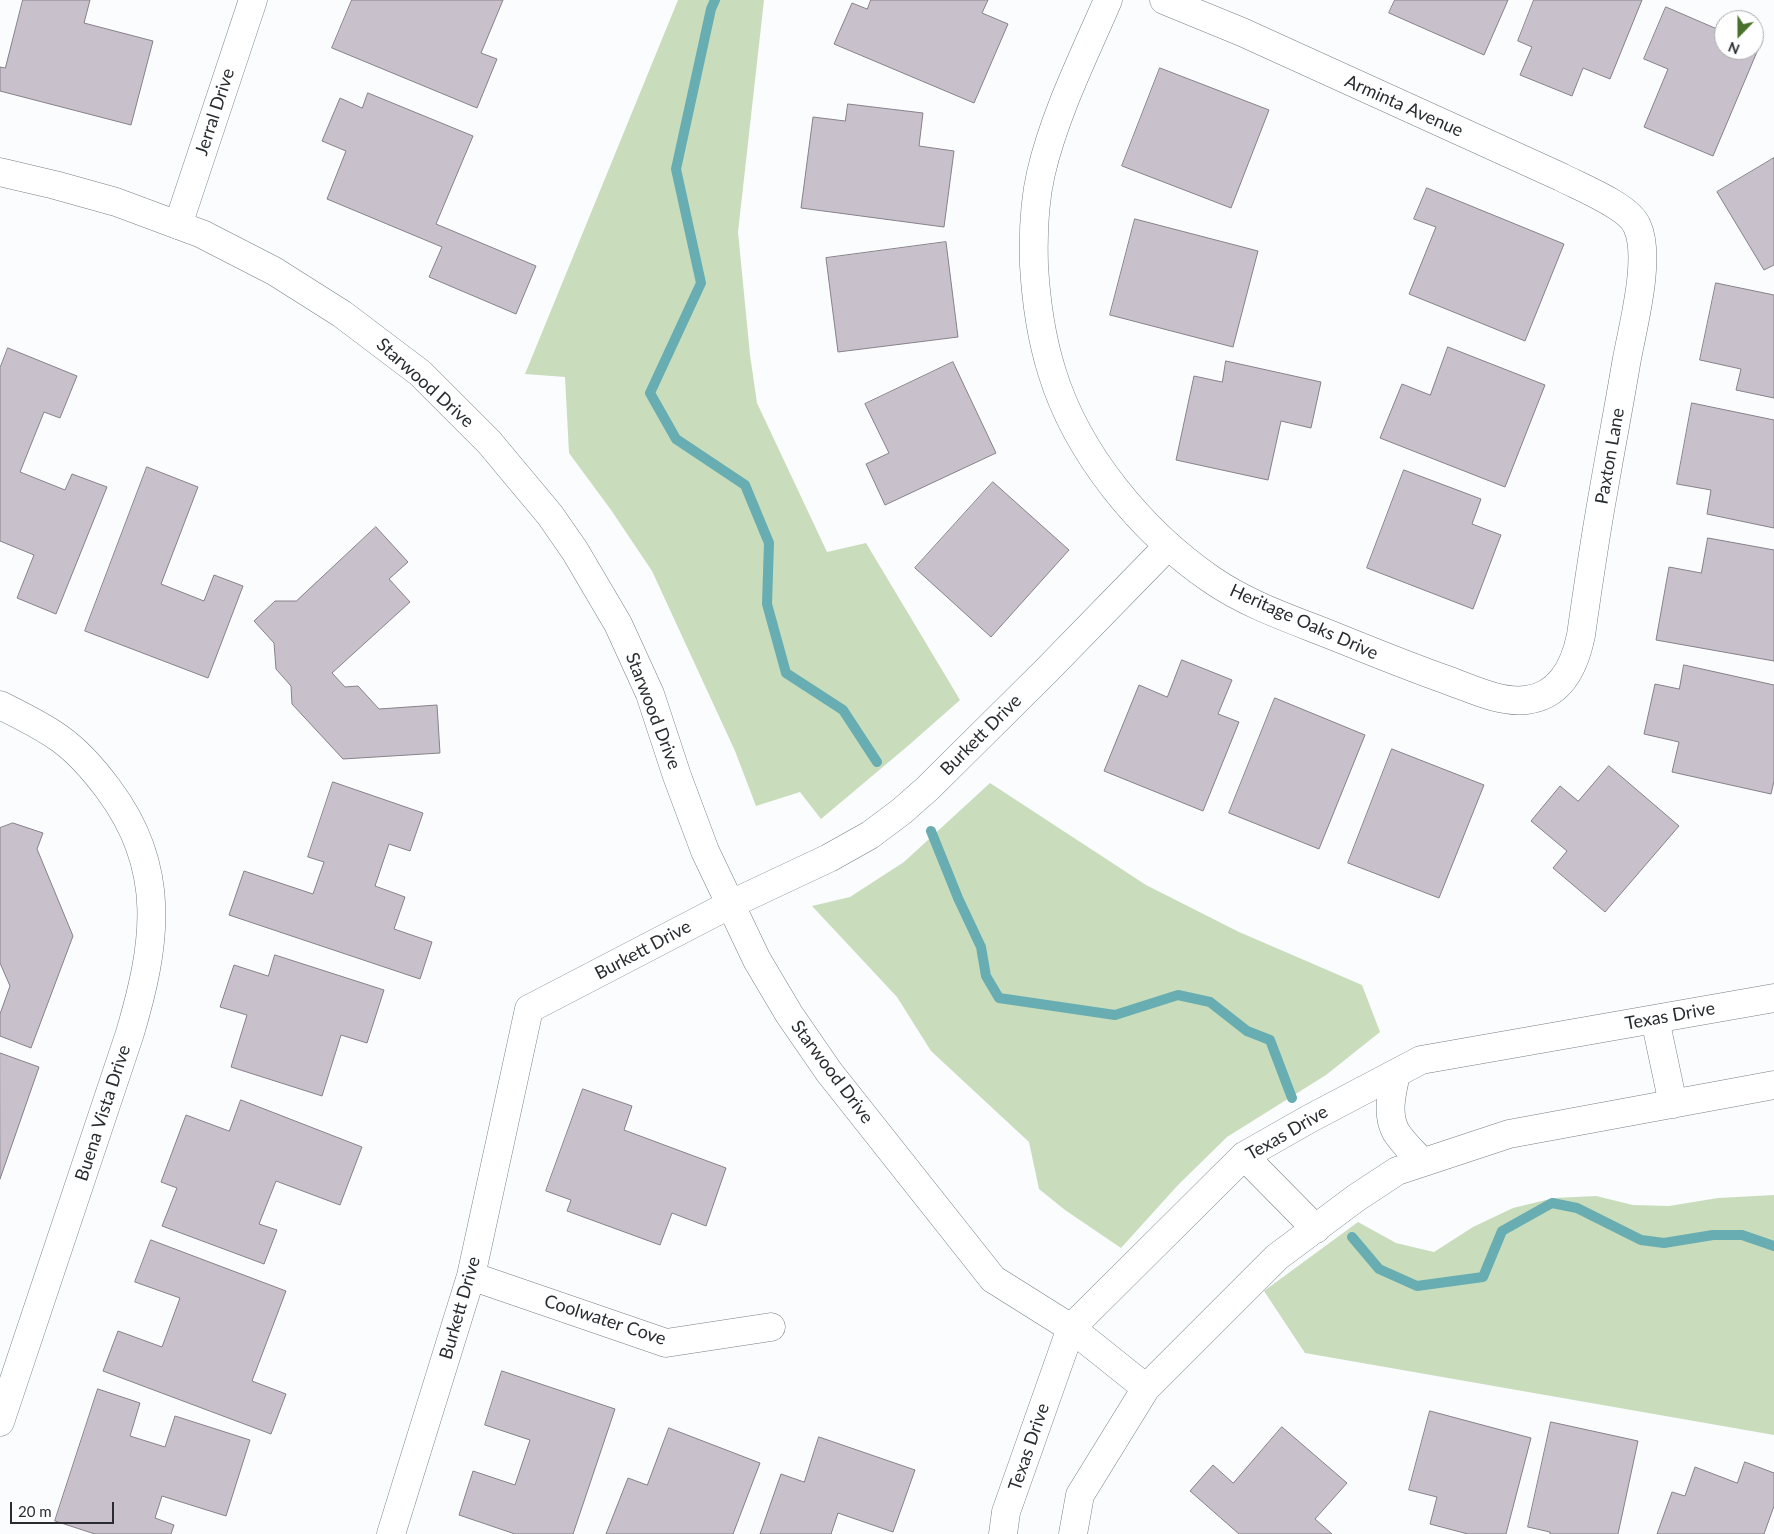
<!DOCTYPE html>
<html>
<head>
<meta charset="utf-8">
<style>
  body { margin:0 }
  #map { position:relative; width:1774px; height:1534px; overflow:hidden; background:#fafcfe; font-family:Lato,sans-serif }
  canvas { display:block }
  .north { position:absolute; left:1714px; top:10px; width:50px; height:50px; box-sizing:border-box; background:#fff; border:1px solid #a9abac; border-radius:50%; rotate:202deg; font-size:14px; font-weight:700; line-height:20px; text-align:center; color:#292d30 }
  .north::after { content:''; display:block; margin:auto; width:18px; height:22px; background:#49702a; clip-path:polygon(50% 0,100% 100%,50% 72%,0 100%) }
  .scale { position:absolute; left:10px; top:1502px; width:104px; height:22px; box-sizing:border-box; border:2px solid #292d30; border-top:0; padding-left:6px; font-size:15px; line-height:18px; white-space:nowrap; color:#292d30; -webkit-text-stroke:4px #fff; paint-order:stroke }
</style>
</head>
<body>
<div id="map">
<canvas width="1774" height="1534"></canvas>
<div class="north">N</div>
<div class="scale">20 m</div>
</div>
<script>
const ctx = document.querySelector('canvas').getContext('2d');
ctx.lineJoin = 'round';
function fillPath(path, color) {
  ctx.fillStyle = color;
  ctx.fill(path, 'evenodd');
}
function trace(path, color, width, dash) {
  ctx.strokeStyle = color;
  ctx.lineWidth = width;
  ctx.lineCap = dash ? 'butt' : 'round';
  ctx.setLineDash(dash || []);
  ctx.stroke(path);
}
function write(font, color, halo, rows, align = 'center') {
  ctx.font = font + ' Lato,sans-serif';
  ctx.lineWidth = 4.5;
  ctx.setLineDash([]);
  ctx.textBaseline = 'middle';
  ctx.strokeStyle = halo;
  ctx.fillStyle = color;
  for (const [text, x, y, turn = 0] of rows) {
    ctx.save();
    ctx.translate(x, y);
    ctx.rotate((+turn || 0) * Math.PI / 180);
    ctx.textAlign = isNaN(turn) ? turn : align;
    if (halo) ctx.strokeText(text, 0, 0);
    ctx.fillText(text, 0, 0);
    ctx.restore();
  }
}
fillPath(new Path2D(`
  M678 0H764L738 232 750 355 757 403 827 552 866 543 960 700 909 745 821 819 800 792 756 806 735 751 652 571 611 510 569 453 565 377 525 374Z
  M990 783 1146 885 1239 932 1362 985 1380 1032 1326 1075 1227 1137 1178 1185 1121 1248 1065 1210 1039 1189 1029 1142 931 1051 897 997 812 906 850 897 904 862Z
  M1774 1195V1435L1305 1353 1264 1291 1358 1222 1396 1243 1434 1252 1473 1227 1513 1208 1554 1198 1596 1196 1633 1205 1669 1206 1718 1198Z`), '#c9ddbc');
trace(new Path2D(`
  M715 0 711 9 676 169 701 283 650 393 676 439 745 485 769 543 767 604 786 673 843 710 877 762
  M931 831 958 898 981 947 986 976 999 998 1115 1015 1178 995 1210 1002 1247 1031 1270 1040 1292 1098
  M1352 1237 1379 1269 1417 1286 1483 1277 1502 1231 1552 1203 1577 1208 1641 1240 1664 1243 1713 1235H1742L1774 1246`), '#67adb2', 10);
const building = new Path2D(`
  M23 0H90L84 23 153 41 131 125 0 91V67L5 68Z
  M352 0H503L481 53 497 59 477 108 332 48Z
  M871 0H988L982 13 1008 24 974 103 834 44 852 3 867 9Z
  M1395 0H1508L1484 55 1389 13Z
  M1534 0H1642L1610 79 1583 68 1572 96 1520 75 1532 47 1518 41Z
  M1666 7 1724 32V50H1754V44L1759 47 1713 156 1644 127 1668 69 1644 59Z
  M1160 68 1269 110 1231 208 1122 166Z
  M368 93 473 136 436 224 536 266 516 314 429 277 442 247 327 199 346 151 322 141 340 98 362 108Z
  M848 104 923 113 919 146 954 151 944 227 801 208 813 117 845 121Z
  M1774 158V265L1764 270 1717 192Z
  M1427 188 1564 244 1525 341 1409 294 1436 227 1414 219Z
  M1135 219 1258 251 1233 347 1110 315Z
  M946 242 958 337 838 352 826 258Z
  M1716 283 1774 295V398L1736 390 1741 369 1700 360Z
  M1448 347 1545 385 1505 487 1380 438 1402 384 1430 395Z
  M8 348 77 376 60 418 44 412 20 472 65 490 72 474 107 487 56 614 17 598 34 555 0 541V368Z
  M1226 361 1321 382 1311 428 1281 421 1268 480 1176 460 1194 376 1222 382Z
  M953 362 996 453 885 505 866 464 889 453 865 404Z
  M1692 403 1774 420V528L1707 514 1711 490 1677 484Z
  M147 467 198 487 161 584 204 601 214 575 243 586 208 678 85 631Z
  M1404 470 1481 499 1472 524 1501 535 1473 609 1367 568Z
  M993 482 1069 550 991 637 915 568Z
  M376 527 408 562 389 579 410 602 332 673 345 687 358 686 379 709 437 705 440 753 343 759 292 704 291 686 276 669 274 643 254 621 275 601H296Z
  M1708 538 1774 550V661L1656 640 1669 567 1701 573Z
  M1182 660 1232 680 1218 714 1239 722 1203 811 1104 771 1139 685 1167 697Z
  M1684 665 1774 685V781L1771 794 1672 772 1679 742 1644 734 1655 684 1679 689Z
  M1275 698 1365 735 1319 849 1229 813Z
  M1392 749 1484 785 1439 898 1348 863Z
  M1609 766 1679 826 1605 912 1553 868 1567 851 1531 821 1560 786 1578 801Z
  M333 782 423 813 410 851 389 844 375 886 405 897 394 929 432 942 420 979 229 915 244 871 313 894 324 862 308 857Z
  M13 823 43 833 37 849 73 936 31 1048 0 1036V1014L10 986 0 963V828Z
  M275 955 384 990 367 1043 341 1035 322 1096 231 1067 247 1015 220 1007 234 965 268 976Z
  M0 1053 39 1067 0 1179Z
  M583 1089 632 1106 624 1130 726 1168 706 1226 672 1213 660 1245 567 1211 571 1200 546 1191Z
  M241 1100 362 1147 340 1205 276 1181 259 1224 277 1230 264 1264 162 1226 177 1188 161 1182 186 1115 229 1131Z
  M151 1240 286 1291 252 1381 286 1394 271 1434 103 1371 118 1331 162 1347 180 1298 135 1282Z
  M502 1371 615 1409 573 1534H515L459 1515 473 1471 515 1485 530 1440 485 1425Z
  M98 1389 140 1403 130 1436 165 1447 175 1416 250 1440 226 1516 162 1496 155 1518 174 1525 171 1534H95L55 1521Z
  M1430 1411 1531 1438 1506 1534H1468L1430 1524 1437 1497 1409 1490Z
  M1551 1422 1638 1441 1618 1534H1550V1532L1528 1527Z
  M1282 1427 1347 1483 1315 1519 1332 1534H1239L1190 1491 1213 1465 1233 1483Z
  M669 1428 760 1463 733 1534H606L628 1478 647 1485Z
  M819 1437 915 1470 893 1532 838 1513 831 1534H760L781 1474 804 1482Z
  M1745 1462 1774 1473V1506L1764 1534H1657L1672 1492 1685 1496 1695 1467 1737 1483Z`);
fillPath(building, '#c8c1cb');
trace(building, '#87818a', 1);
const minor = new Path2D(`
  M1108 0C1084 56 1055 113 1041 173 1034 203 1033 234 1034 265 1036 301 1041 337 1052 372 1077 454 1142 532 1212 580 1250 606 1294 620 1336 637 1373 652 1410 667 1447 680 1472 689 1500 703 1526 700 1561 696 1575 665 1581 635 1588 586 1595 537 1604 488 1611 447 1619 406 1626 364 1632 329 1652 258 1637 226 1629 206 1580 187 1561 177L1242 32 1164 0
  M178 225 253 0
  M0 705C20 715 41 725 59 738 79 752 95 771 109 790 168 869 156 945 130 1033L0 1422
  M471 1276 666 1343 771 1327
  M391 1534 471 1276 529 1009 729 905 829 858 870 835 902 811 928 788 1046 671 1168 546`);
const tertiary = new Path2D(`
  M0 172 55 185 116 202 202 234 274 271 342 314 420 373 489 442 550 515 575 551 618 624 650 694 677 776 705 851 757 960 789 1014 829 1072 993 1279 1071 1328 1146 1388
  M1655 1019 1673 1104
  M1396 1074C1392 1092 1386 1114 1396 1132 1403 1143 1414 1153 1422 1162
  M1244 1156 1316 1229
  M1003 1534 1006 1512 1071 1328 1244 1156 1309 1119 1421 1060 1774 998
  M1073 1534 1080 1495 1146 1388 1277 1257 1356 1198 1397 1171 1509 1134 1774 1085`);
trace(minor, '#778087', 29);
trace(tertiary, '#778087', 29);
trace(minor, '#fff', 28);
trace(tertiary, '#fff', 28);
write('18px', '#292d30', '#fff', [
  ["Arminta Avenue",1404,106,24],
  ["Jerral Drive",215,112,-72],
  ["Starwood Drive",425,383,42],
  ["Paxton Lane",1610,456,-80],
  ["Heritage Oaks Drive",1304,622,24],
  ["Starwood Drive",653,711,69],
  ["Burkett Drive",981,735,-45],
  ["Burkett Drive",643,950,-28],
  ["Texas Drive",1670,1016,-10],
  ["Starwood Drive",832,1072,53],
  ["Buena Vista Drive",103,1113,-72],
  ["Texas Drive",1287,1133,-30],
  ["Burkett Drive",460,1308,-74],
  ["Coolwater Cove",605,1320,18],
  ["Texas Drive",1029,1447,-71]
]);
</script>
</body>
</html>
